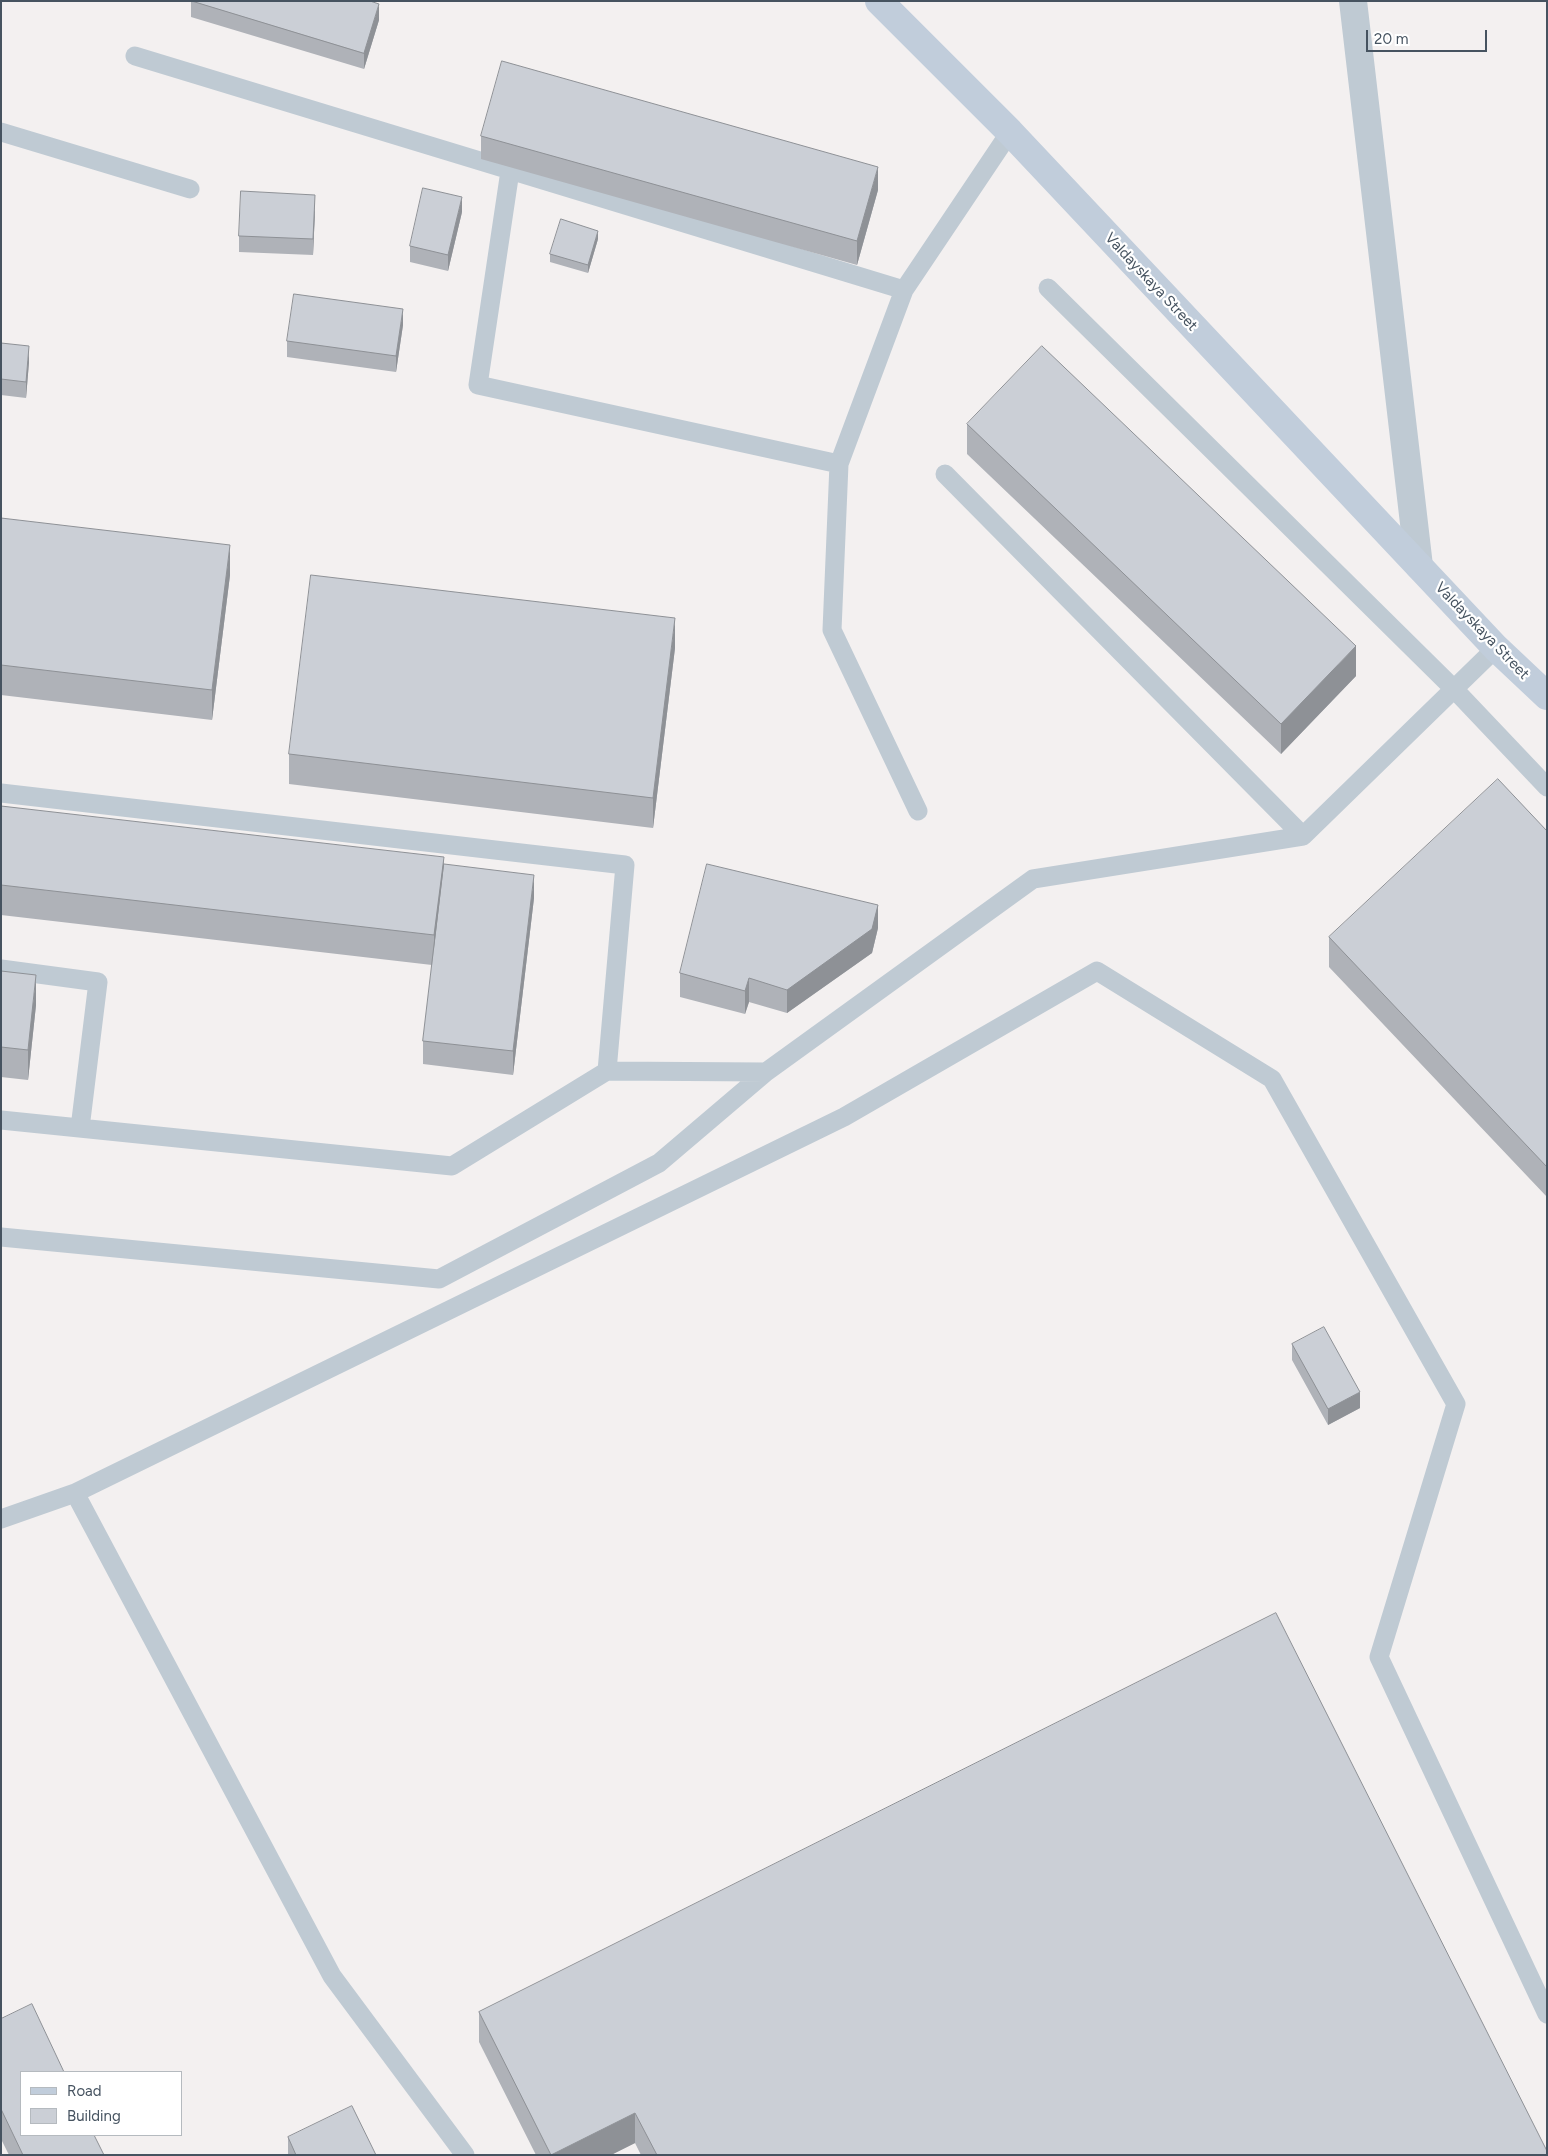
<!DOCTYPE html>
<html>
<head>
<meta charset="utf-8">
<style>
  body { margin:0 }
  #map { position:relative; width:1548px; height:2156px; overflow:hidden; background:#f3f0f0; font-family:Figtree,sans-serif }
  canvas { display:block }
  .frame { position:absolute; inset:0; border:2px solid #465360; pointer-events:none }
  .legend { position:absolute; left:20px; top:2071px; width:162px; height:65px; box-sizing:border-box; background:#fff; border:1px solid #b5babf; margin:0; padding:6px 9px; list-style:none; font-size:15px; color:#465360 }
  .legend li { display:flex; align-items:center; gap:10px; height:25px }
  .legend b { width:25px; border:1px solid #b5babf }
  .scale { position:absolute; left:1366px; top:30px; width:121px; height:22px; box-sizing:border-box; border:2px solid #465360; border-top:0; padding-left:6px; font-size:15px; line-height:18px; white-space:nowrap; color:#465360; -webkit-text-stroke:4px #fff; paint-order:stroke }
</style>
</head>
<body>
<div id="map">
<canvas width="1548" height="2156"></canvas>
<div class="frame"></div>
<ul class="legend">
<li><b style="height:6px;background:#c1cddb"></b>Road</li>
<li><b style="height:14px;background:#cbcfd6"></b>Building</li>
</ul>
<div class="scale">20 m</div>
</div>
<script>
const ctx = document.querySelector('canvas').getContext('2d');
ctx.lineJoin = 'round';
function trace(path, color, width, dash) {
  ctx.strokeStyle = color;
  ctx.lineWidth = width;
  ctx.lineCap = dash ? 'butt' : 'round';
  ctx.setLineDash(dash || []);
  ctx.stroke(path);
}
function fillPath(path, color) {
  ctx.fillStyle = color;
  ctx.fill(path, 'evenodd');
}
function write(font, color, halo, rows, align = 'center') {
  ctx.font = font + ' Figtree,sans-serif';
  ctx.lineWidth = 4.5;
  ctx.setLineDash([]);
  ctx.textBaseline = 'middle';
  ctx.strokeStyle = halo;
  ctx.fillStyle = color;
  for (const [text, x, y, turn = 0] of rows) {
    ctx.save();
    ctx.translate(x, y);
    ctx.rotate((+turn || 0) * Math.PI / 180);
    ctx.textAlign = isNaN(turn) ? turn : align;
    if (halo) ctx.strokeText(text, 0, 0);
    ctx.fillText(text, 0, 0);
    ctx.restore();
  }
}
trace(new Path2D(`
  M135 56 904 290
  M1 132 190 189
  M510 171 478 385 839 464
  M1048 288 1455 690 1547 787
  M945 474 1303 836
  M1 793 625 865 607 1071
  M918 811 832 630 839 464 904 290 1010 132
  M1 969 98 982 80 1128
  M1 1120 452 1166 607 1071 766 1072 1033 879 1303 836 1496 648
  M1 1237 439 1279 659 1163 766 1072
  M75 1493 332 1976 465 2155
  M1 1519 75 1493 844 1117 1097 971 1272 1079 1456 1404 1379 1657 1547 2014`), '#bfcad3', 19);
trace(new Path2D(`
  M1353 1 1419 566`), '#bfcad3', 28);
trace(new Path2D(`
  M879 1 1010 132 1496 648 1547 696`), '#c1cddb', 28);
fillPath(new Path2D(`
  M191 1 379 20 364 69 191 17Z
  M481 136 878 190 857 265 481 159Z
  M315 211 313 255 239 252V236Z
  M462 212 448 271 410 262V246Z
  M598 239 588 273 550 262V254Z
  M403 325 396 372 287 357V341Z
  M1 343 29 362 26 398 1 395Z
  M967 424 1356 676 1281 754 967 454Z
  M1 518 230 575 212 720 1 695Z
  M675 648 653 828 289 784V754Z
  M1 806 444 864 534 898 513 1075 423 1064V1041L432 965 1 915Z
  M1547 831V1197L1329 967V937Z
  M878 928 872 953 787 1013 749 1002 745 1014 680 997V973Z
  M1 971 36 1005 28 1080 1 1077Z
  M1292 1344 1360 1408 1328 1425 1292 1360Z
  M479 2012 1547 2155H641L635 2143 611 2155H536L479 2042Z
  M1 2019 104 2155H9L1 2139Z
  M288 2137 376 2155H288Z`), '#afb2b8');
fillPath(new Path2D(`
  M379 4V20L364 69V53Z
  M878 167V190L857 265V241Z
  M315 195V211L313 255V239Z
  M462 197V212L448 271V255Z
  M598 231V239L588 273V265Z
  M403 309V325L396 372V356Z
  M29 346V362L26 398V382Z
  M230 545V575L212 720V690Z
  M675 618V648L653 828V798Z
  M1356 646V676L1281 754V724Z
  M444 857V887L434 965V935Z
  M534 875V898L513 1075V1051Z
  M878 905V928L872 953 787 1013V990Z
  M36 975V1005L28 1080V1050Z
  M749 978V1002L745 1014V991Z
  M1360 1392V1408L1328 1425V1409Z
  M635 2113V2143L611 2155H551Z`), '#8e9196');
const building = new Path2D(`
  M192 1H370L379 4 364 53Z
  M502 61 878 167 857 241 481 136Z
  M423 188 462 197 448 255 410 246Z
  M241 191 315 195 313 239 239 236Z
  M561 219 598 231 588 265 550 254Z
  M294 294 403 309 396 356 287 341Z
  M1 343 29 346 26 382 1 379Z
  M1042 346 1356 646 1281 724 967 424Z
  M1 518 230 545 212 690 1 665Z
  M311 575 675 618 653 798 289 754Z
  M1498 779 1547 831V1167L1329 937Z
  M1 806 444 857 434 935 1 885Z
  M444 864 534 875 513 1051 423 1041Z
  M707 864 878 905 872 929 787 990 749 978 745 991 680 973Z
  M1 971 36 975 28 1050 1 1047Z
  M1324 1327 1360 1392 1328 1409 1292 1344Z
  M1276 1613 1547 2151V2155H657L635 2113 551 2155 479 2012Z
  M32 2004 64 2072H21V2135H94L104 2155H23L1 2109V2019Z
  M352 2106 376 2155H296L288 2137Z`);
fillPath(building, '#cbcfd6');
trace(building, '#8e9196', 1);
write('15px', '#465360', '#fff', [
  ["Valdayskaya Street",1151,282,47],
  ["Valdayskaya Street",1482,631,46]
]);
</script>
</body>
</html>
